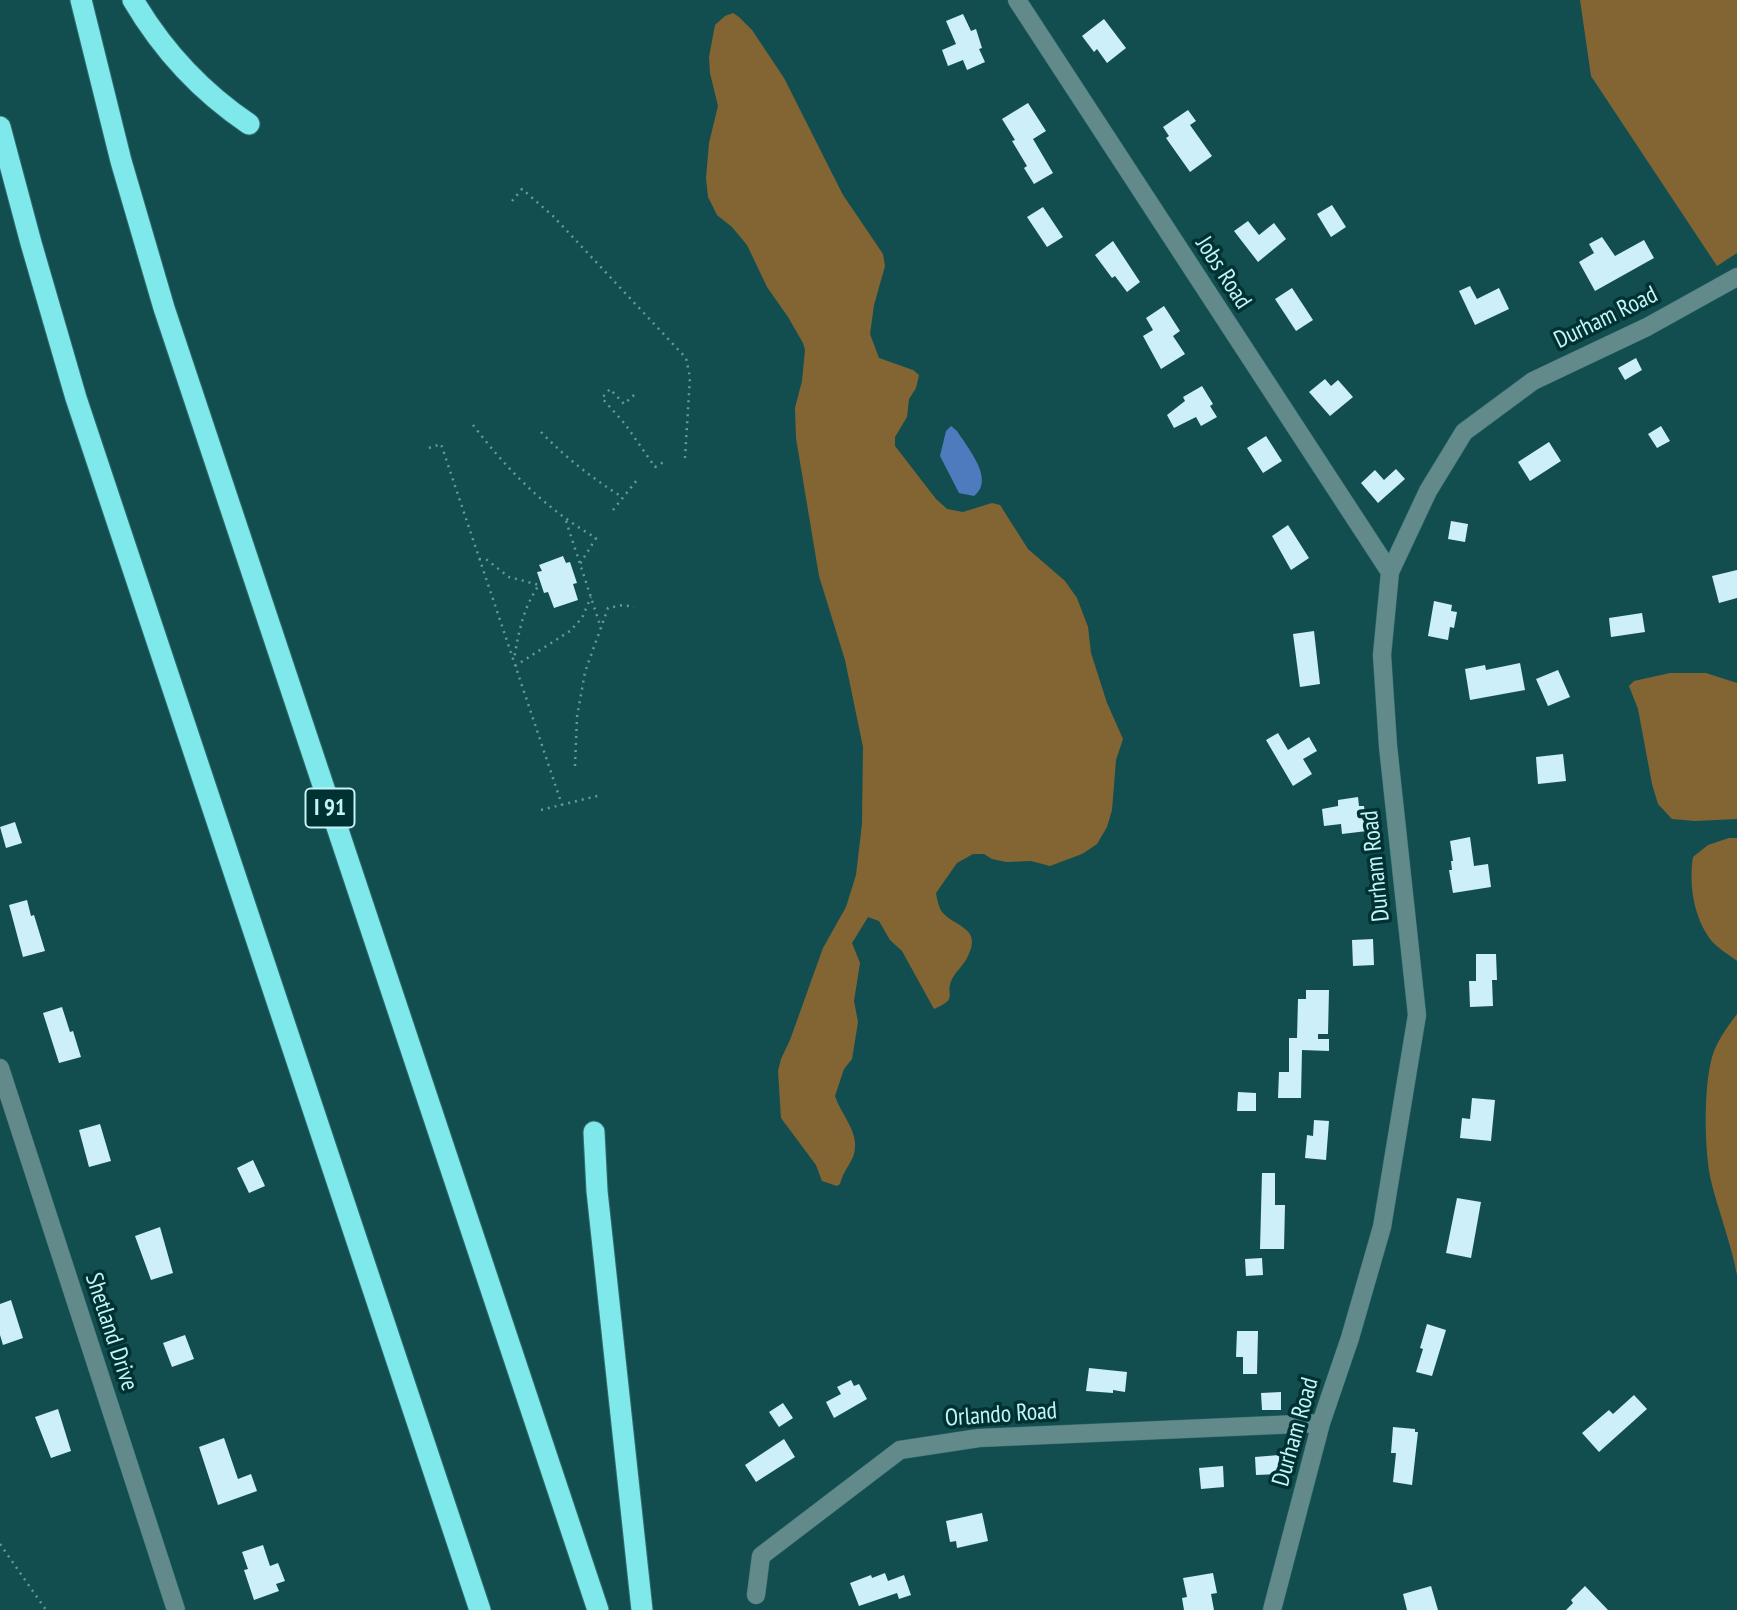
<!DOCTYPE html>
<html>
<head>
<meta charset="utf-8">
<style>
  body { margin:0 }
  canvas { display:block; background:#124e4f }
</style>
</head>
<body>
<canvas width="1737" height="1610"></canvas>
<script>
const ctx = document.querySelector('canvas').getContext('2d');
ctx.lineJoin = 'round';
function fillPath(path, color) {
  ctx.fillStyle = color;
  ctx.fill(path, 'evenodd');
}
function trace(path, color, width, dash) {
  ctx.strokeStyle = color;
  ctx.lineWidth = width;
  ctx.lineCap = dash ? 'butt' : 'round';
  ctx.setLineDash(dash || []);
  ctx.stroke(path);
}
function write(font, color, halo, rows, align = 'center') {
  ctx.font = font + ' "PT Sans Narrow",sans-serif';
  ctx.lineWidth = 7;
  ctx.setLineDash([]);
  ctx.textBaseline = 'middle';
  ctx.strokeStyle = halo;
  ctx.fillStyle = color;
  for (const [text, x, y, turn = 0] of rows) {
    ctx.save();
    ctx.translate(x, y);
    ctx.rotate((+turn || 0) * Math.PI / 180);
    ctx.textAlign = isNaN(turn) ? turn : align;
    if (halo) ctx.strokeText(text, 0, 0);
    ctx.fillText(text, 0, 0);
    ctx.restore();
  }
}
fillPath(new Path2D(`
  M1580 0H1737V253L1717 266 1591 76Z
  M733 13 739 17 752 30 784 78 843 195 883 254 885 266 874 305 870 334 879 358 913 370 919 375 916 388 909 399 907 417 895 437V446L936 499 947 509 963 512 992 503 1000 505 1028 549 1065 581 1077 598 1088 627 1091 653 1107 703 1123 739 1116 760 1112 810 1107 827 1097 844 1082 854 1050 866 1031 861 1006 862 992 859 984 854H973L957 863 936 893C937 899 939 910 944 914 956 927 982 928 968 956 964 965 956 971 952 979 944 995 960 998 934 1009L902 951 890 940 879 921 868 917 852 943 860 963 854 1001 858 1022 852 1059 844 1069 835 1096C841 1115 860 1132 854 1154 851 1164 843 1171 840 1184L837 1186 822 1181 816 1165 781 1118 778 1071 781 1059 790 1040 823 948 846 907 856 875 862 824 863 747 845 660 819 576 796 438 795 408 802 381 805 350 803 343 788 317 767 287 747 245 732 227 717 215 708 197 706 178 709 143 718 106 710 73 709 57 715 25 725 16Z
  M1670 673H1706L1737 683V819L1695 821 1672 819 1658 804 1652 784 1638 709 1629 686 1634 681Z
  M1729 838H1737V961C1728 954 1714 946 1708 936 1693 913 1689 883 1693 857L1708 845Z
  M1737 1014V1275C1731 1243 1719 1213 1711 1181 1704 1149 1703 1081 1714 1051 1720 1037 1728 1026 1737 1014Z`), '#836533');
fillPath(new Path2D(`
  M951 426 957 431C967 447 996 480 974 496L959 493 940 456 946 431Z`), '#4d7bbe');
fillPath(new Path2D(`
  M963 14 971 31 976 29 982 48 979 49 985 62 967 70 963 60 948 66 942 50 956 44 946 21Z
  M1104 19 1126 48 1107 63 1097 49 1094 52 1082 36Z
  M1028 103 1046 131 1033 139 1053 173 1034 184 1024 168 1027 166 1012 141 1015 140 1002 119Z
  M1188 110 1196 121 1190 125 1212 156 1190 172 1166 138 1169 136 1163 127Z
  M1332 205 1346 227 1331 237 1317 214Z
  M1043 207 1063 237 1047 247 1027 217Z
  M1248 221 1259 235 1274 223 1286 239 1258 262 1234 231Z
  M1602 237 1615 256 1644 240 1654 258 1595 291 1579 262 1594 253 1589 244Z
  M1113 241 1140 282 1127 292 1115 276 1112 278 1095 255Z
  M1470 286 1477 299 1499 288 1509 309 1475 325 1459 291Z
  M1292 288 1313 320 1296 331 1275 299Z
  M1164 306 1180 331 1173 336 1185 354 1161 369 1143 336 1153 330 1146 318Z
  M1636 358 1642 370 1625 380 1618 368Z
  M1325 379 1331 386 1338 380 1353 397 1330 416 1309 392Z
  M1202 386 1213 404 1210 406 1217 417 1201 426 1196 417 1174 428 1167 415 1185 401 1183 397Z
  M1661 426 1670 441 1657 448 1648 434Z
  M1266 436 1282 461 1263 473 1247 448Z
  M1549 442 1561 461 1530 481 1518 462Z
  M1396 469 1405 479 1378 503 1361 483 1375 470 1384 480Z
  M1451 521 1468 524 1465 542 1448 539Z
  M1288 525 1309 558 1291 570 1272 536Z
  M563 556 566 563 570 562 577 583 573 584 578 600 554 608 548 592 544 593 537 572 542 571 539 565Z
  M1737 570V598L1719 603 1712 576Z
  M1434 601 1452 605 1451 611 1457 612 1454 628 1450 627 1448 640 1428 636Z
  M1642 613 1645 632 1611 637 1609 618Z
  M1314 631 1320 684 1300 687 1293 634Z
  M1520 663 1525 690 1470 700 1465 669 1485 665 1486 670Z
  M1558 670 1570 697 1548 706 1536 679Z
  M1278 733 1288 750 1309 737 1317 751 1303 759 1312 774 1293 786 1266 740Z
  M1563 754 1566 781 1538 784 1536 757Z
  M1358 797 1359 806H1364L1367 831 1342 834 1341 824 1324 826 1322 809 1338 806V800Z
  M15 822 22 843 6 848 0 827Z
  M1470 837 1474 866 1488 864 1491 887 1453 893 1449 870H1452L1451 861H1453L1450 841Z
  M27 900 31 916 34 915 45 951 23 957 9 905Z
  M1373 939 1374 965 1353 966 1352 940Z
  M1476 954H1496L1497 980H1492L1493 1006 1470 1007 1469 981H1476Z
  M1306 990H1329L1328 1034H1318V1039H1329V1051L1302 1050 1301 1098H1278L1279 1072H1289V1038H1297L1298 999H1306Z
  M62 1007 70 1032 73 1031 81 1057 59 1063 43 1013Z
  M1238 1092 1256 1093V1111H1237Z
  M1472 1098 1495 1100 1491 1141 1460 1138 1462 1118 1470 1119Z
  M1314 1120 1329 1121 1326 1160 1305 1158 1307 1135 1313 1136Z
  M100 1124 111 1161 89 1167 79 1130Z
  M253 1160 265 1186 249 1193 237 1168Z
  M1262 1173H1275V1205H1285L1284 1249H1260Z
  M1457 1198 1481 1202 1471 1258 1446 1253Z
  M160 1227 173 1273 151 1280 135 1236Z
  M1262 1258 1263 1275 1246 1276 1245 1259Z
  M11 1300 23 1338 3 1345 0 1335V1304Z
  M1427 1324 1446 1330 1432 1376 1416 1372 1423 1349 1420 1348Z
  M1237 1331H1258L1257 1374H1243V1357H1236Z
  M185 1335 194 1359 172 1367 163 1343Z
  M1089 1368 1127 1372 1125 1392 1113 1390V1393L1086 1391Z
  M851 1380 854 1386 859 1384 867 1399 834 1418 826 1402 841 1394 837 1387Z
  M1281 1392V1410H1262L1261 1393Z
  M1634 1395 1647 1409 1599 1452 1582 1433 1609 1410 1613 1414Z
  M783 1403 793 1418 779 1427 769 1412Z
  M58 1409 71 1451 51 1458 35 1417Z
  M1393 1427 1415 1429V1432H1418L1412 1485 1393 1482 1396 1453H1391Z
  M224 1438 238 1479 251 1474 257 1491 218 1505 199 1447Z
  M784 1439 795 1457 756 1482 745 1465Z
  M1279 1455 1280 1474 1256 1475 1255 1457Z
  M1223 1466 1224 1487 1201 1489 1199 1468Z
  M982 1513 988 1541 957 1548 956 1541 950 1542 946 1521Z
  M263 1545 270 1566 278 1563 285 1581 276 1584 279 1591 254 1600 244 1570 248 1569 242 1552Z
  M885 1573 888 1581 904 1575 911 1595 899 1599 897 1593 859 1606 850 1583 871 1575 872 1578Z
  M1213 1573 1217 1593 1211 1594 1214 1610H1184L1182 1598 1187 1597 1183 1578Z
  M1431 1586 1438 1610H1407L1403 1594Z
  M1585 1586 1608 1610H1566L1573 1603 1571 1600Z`), '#cceffa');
const minor = new Path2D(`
  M1017 0 1390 572
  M0 1068 176 1610
  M756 1595 761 1556 900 1450 979 1438 1321 1423
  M1272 1610 1321 1423 1350 1338 1382 1227 1417 1015 1388 746 1382 655 1390 572 1428 491 1464 432 1533 381 1647 327 1737 277`);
const highway = new Path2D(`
  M81 0 121 161 164 308 598 1610
  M133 0C163 51 200 91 249 124
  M0 127 31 243 76 398 480 1610
  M594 1132 597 1191 642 1610`);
trace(minor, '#326c6d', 19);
trace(highway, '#326c6d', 23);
trace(new Path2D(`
  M512 201 522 189 553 216 686 358 690 377 685 458
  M634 395 624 404 610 389 602 398 625 424 655 467 667 460
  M473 425C508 471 546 509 596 538L580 564
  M541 432C566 458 592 478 622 497
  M429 448 441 444 562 805
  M613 510 637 480
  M566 521 601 628
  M479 559 487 560 509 577 539 585C523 608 519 631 514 659
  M515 666 570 631 582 618 591 597
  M575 766 577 717 585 672 608 608 623 605 634 607
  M541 810 601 795
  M0 1544 46 1610`), '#649a9b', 2.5, [2, 5]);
trace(minor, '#628a8b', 18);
trace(highway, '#7fe8eb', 21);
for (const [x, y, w] of [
  [330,808,49]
]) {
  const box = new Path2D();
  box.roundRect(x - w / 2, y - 19.5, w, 39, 5);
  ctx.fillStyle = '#003233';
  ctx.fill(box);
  trace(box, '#c4f4f5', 2);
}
write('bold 23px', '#c4f4f5', null, [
  ["I 91",330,808]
]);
write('24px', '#c4f4f5', '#003233', [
  ["Jobs Road",1223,273,57],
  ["Durham Road",1606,318,-26],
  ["Durham Road",1376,866,-96],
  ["Shetland Drive",111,1332,72],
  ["Orlando Road",1001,1415,-4],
  ["Durham Road",1296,1432,-74]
]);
</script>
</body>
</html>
